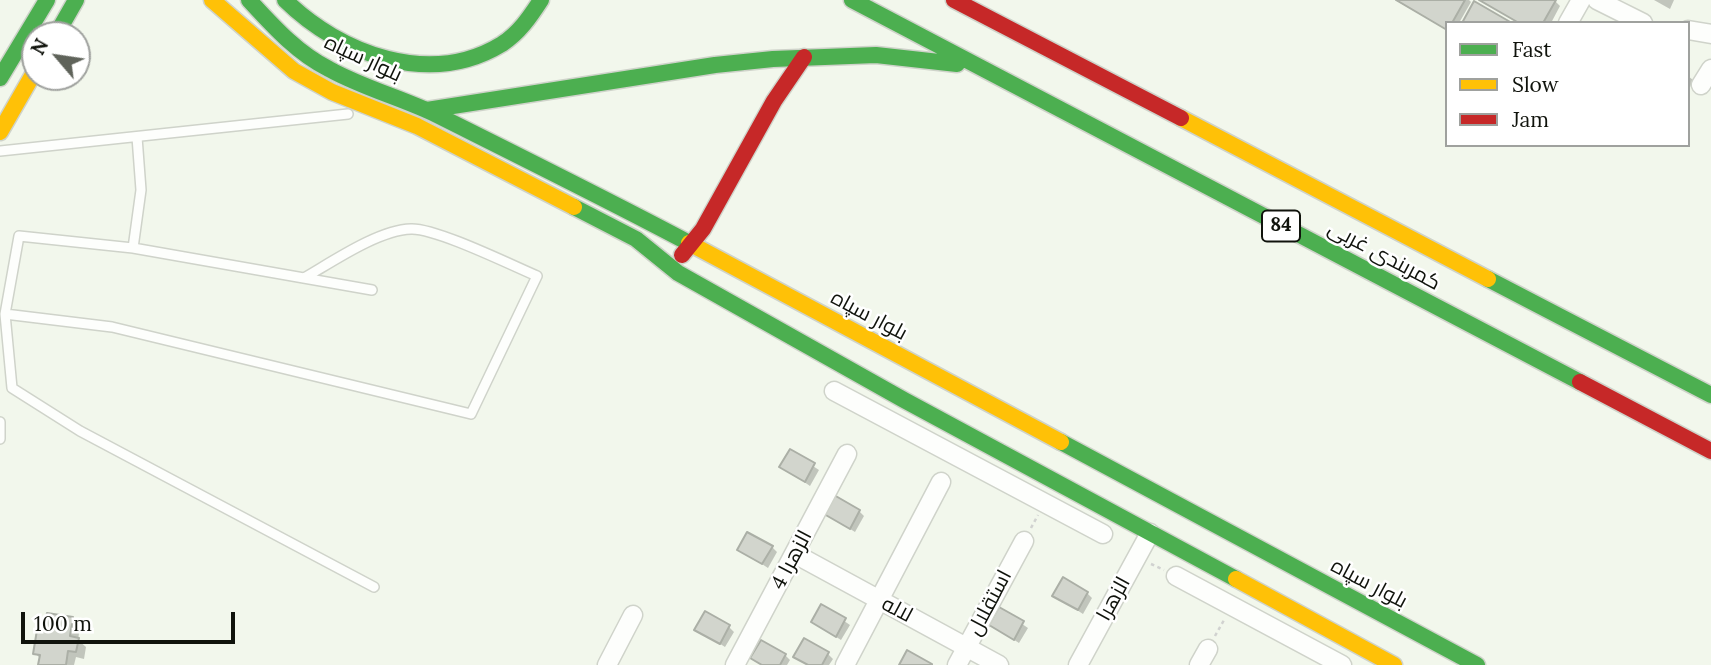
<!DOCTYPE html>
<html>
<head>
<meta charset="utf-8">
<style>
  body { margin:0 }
  #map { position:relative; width:1711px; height:665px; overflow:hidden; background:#f2f7ec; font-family:Lora,serif }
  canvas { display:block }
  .legend { position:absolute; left:1445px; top:21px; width:245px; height:126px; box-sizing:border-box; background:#fff; border:2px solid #9fa19e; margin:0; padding:9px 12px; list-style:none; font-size:21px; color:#10130c }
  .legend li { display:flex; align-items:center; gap:14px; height:35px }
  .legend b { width:35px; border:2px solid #9fa19e }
  .north { position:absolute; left:21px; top:21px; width:70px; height:70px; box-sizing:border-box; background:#fff; border:2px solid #9fa19e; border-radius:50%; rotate:299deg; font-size:19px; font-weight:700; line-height:28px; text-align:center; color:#10130c }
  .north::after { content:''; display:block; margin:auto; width:24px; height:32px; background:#5f635a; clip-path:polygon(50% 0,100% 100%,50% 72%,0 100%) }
  .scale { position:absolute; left:21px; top:612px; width:214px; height:32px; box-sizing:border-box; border:4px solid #10130c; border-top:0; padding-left:9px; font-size:21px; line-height:24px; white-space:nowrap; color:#10130c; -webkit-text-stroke:5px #fff; paint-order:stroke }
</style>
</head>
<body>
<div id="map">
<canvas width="1711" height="665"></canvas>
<ul class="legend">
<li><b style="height:9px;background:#4caf50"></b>Fast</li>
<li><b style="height:9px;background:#ffc107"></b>Slow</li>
<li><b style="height:9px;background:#c62828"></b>Jam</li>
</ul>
<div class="north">N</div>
<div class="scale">100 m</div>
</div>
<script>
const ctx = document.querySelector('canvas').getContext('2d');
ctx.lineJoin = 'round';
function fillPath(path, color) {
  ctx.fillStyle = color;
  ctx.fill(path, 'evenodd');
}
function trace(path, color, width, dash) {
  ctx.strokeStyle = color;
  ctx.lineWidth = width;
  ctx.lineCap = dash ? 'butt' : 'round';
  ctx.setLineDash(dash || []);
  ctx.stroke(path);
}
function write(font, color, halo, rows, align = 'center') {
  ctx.font = font + ' Lora,Cairo,serif';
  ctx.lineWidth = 5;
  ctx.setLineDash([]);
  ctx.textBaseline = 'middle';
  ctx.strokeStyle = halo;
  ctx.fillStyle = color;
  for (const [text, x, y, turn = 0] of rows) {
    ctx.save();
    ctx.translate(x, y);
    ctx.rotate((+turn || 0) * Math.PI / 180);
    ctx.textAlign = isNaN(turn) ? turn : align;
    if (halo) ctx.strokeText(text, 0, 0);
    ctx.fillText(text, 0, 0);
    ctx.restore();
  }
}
fillPath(new Path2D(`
  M1395 0H1469L1471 2 1459 23H1447V30Z
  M1481 0H1554L1560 6 1551 23H1518Z
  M1654 0H1674L1670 9Z
  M1688 76 1693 80 1688 92Z
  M790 451 819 470 810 486 782 467Z
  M859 511 864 516 855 532 826 514Z
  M772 547 777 552 768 568 739 549Z
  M1087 593 1092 598 1083 614 1054 595Z
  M822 606 850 625 841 640 813 622Z
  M1000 609 1028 628 1019 643 991 625Z
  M73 619 80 627 78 640 86 647 84 659 76 657 74 665H40L41 659 35 653 46 627Z
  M729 627 734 632 725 647 697 629Z
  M804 640 828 654 833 659 829 665H807L800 661 795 656Z
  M785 655 790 660 787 665H761L752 658Z`), '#0003');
const building = new Path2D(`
  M1396 0H1465L1452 23H1447V30Z
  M1479 0H1556L1543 23H1519Z
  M1474 1 1512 23H1462Z
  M790 449 815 463 805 482 779 467Z
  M834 495 860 510 850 529 824 514Z
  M747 532 773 546 762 564 737 550Z
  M1063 577 1088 592 1078 610 1052 596Z
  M821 604 846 618 836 637 811 622Z
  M999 607 1024 621 1014 640 989 625Z
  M705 611 730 625 720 644 694 630Z
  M47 613 73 617 70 636 79 638 76 652 68 651 66 665H38L40 655 33 654 38 624 45 625Z
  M804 638 829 652 822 665H808L793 657Z
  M761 640 786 654 780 665H762L750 658Z
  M907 650 932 664V665H899Z`);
fillPath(building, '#d2d5cd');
trace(building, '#abafa6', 2);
const lane = new Path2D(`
  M0 151 348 114
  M133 248 141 190 137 137
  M304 278C332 262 378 230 411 229 436 228 511 265 537 276L471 414 112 327 5 314 12 388 80 431 374 587
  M5 314 19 236 133 248 372 290
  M0 422V439`);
const street = new Path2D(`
  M1597 0 1643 23
  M1568 23 1581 0
  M1688 30 1711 34
  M1701 85 1711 69
  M834 391 1103 534
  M795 554 999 665
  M1176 576 1342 665
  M607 665 633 615
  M735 665 847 454
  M845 665 941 482
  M957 665 1024 541
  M1078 665 1150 533
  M1199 665 1208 649`);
const fast = new Path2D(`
  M249 0C273 26 297 53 329 69 363 88 402 98 437 115 521 157 606 199 689 243
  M285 0C340 54 430 88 502 44 519 33 530 17 541 0
  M852 0 1580 382
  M56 35 76 0
  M0 78 47 0
  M427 110 715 65 773 59 876 55 957 64
  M574 207 636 239 678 273 904 400 1236 579
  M1488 279 1711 395
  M1061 442 1477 665`);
const slow = new Path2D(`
  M212 0 294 71 332 92 417 126 574 207
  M1181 118 1488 279
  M0 132 35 71
  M689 243 1061 442
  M1236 579 1394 665`);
const jam = new Path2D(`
  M954 0 1181 118
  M682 255 703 229 774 101 804 57
  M1580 382 1711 451`);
trace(lane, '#cfd3ca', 12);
trace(street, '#cfd3ca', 21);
trace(fast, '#cfd3ca', 19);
trace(slow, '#cfd3ca', 19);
trace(jam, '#cfd3ca', 19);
trace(new Path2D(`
  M1031 528 1038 515
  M1151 564 1164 570
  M1215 636 1224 620`), '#d1d2d0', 2.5, [3.5, 3.5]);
trace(lane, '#fdfefc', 9);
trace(street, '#fdfefc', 18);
trace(fast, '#4caf50', 16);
trace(slow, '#ffc107', 16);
trace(jam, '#c62828', 16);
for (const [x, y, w] of [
  [1281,226,38]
]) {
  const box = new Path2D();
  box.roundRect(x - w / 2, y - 15.5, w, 31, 5);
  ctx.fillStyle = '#fff';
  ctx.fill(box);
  trace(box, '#10130c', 2);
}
write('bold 19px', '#10130c', null, [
  ["84",1281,226]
]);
write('21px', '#10130c', '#fff', [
  ["بلوار سپاه",363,59,25],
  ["کمربندی غربی",1384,256,28],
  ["بلوار سپاه",869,316,28],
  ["الزهرا 4",792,560,-62],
  ["بلوار سپاه",1369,584,28],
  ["الزهرا",1114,599,-61],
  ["استقلال",990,603,-62],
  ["لاله",897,610,28]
]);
</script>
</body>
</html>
